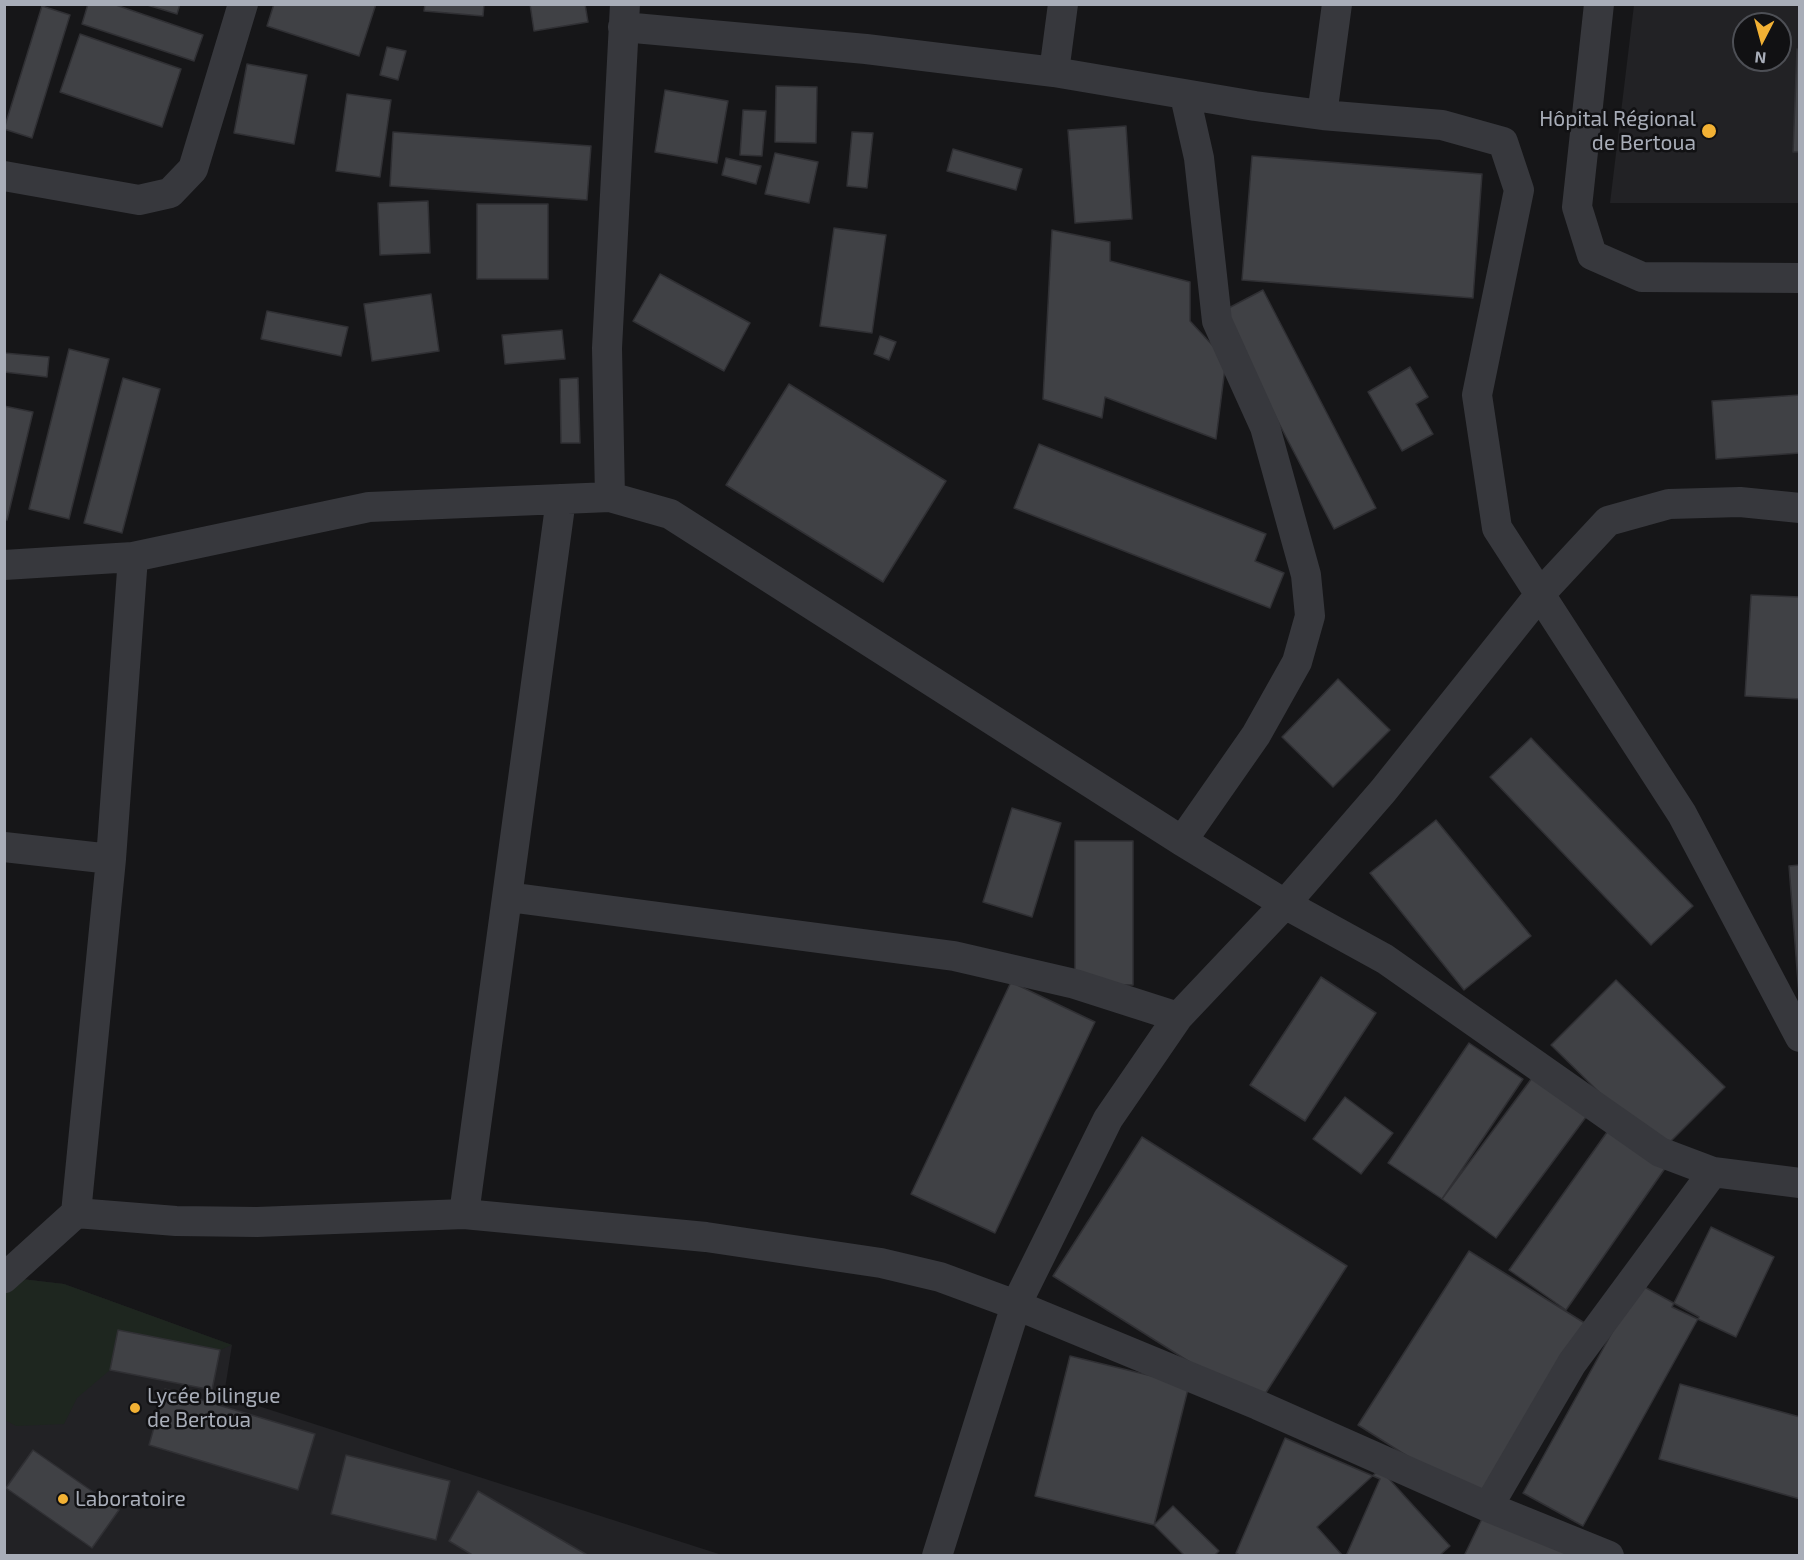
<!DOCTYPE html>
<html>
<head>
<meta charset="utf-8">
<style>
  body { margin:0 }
  #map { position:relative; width:1804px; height:1560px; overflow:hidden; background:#161618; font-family:"Exo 2",sans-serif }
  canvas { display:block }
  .frame { position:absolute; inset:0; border:6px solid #a8adb8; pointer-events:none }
  .north { position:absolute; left:1732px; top:12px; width:60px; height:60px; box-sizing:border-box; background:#111113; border:2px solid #4d4f55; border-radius:50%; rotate:186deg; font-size:16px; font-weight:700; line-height:24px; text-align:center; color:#a8adb8 }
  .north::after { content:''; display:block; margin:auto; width:21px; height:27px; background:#f2b134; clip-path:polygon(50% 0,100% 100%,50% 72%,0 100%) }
</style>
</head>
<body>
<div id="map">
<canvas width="1804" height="1560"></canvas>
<div class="frame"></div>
<div class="north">N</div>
</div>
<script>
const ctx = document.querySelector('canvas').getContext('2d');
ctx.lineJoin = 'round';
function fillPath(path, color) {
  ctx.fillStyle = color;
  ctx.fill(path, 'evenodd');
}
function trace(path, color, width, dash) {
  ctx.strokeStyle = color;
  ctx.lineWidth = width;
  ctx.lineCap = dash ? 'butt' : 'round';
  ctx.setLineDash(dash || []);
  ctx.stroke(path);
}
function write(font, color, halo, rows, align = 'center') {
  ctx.font = font + ' "Exo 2",sans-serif';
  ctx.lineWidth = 5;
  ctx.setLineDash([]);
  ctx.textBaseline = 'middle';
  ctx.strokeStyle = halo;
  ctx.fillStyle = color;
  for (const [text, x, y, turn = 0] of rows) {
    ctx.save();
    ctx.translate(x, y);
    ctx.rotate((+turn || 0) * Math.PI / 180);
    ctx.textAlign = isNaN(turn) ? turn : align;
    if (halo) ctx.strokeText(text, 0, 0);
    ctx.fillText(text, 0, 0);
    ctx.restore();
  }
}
fillPath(new Path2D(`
  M1634 5H1799V203H1610ZM1744 24H1780V60H1744Z
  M5 1277 64 1284 232 1345 224 1395 722 1555 5 1556Z`), '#222225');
fillPath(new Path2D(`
  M4 1277 64 1284 232 1345 220 1350 118 1330 110 1370 77 1398 64 1424 16 1426 5 1420Z`), '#1e261f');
const building = new Path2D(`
  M88 4H113L203 35 194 61 82 24Z
  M144 4H180L177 14Z
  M274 4H376L359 56 267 26Z
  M425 4H484L483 16 424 11Z
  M530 4H585L588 22 534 31Z
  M42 6 70 15 32 138 4 129Z
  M80 34 181 69 162 127 60 92Z
  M387 47 406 51 398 80 380 75Z
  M1797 49 1800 50V152H1793Z
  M247 64 307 75 294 144 234 133Z
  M776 86 817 87 816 143 775 142Z
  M665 90 728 101 717 163 655 152Z
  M347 94 391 100 380 177 336 171Z
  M743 110 766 111 762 156 740 155Z
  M1126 126 1132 219 1075 223 1068 130Z
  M393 132 591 146 587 200 390 186Z
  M852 132 873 133 867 188 847 186Z
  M953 149 1022 169 1016 190 947 171Z
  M775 153 818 162 809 203 765 194Z
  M1252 156 1482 174 1473 298 1242 280Z
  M726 158 761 166 756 184 722 175Z
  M428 201 430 253 380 255 378 203Z
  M477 204H548V279H477Z
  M834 228 886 235 872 333 820 326Z
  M1052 230 1110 242V261L1190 282V321L1226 360 1216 439 1105 397 1102 418 1043 399Z
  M660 274 750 323 724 371 633 321Z
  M1263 290 1376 508 1334 529 1221 312Z
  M431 294 439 351 372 361 364 304Z
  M267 311 348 327 341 356 261 339Z
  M562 330 565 359 505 364 502 335Z
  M880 336 896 342 889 360 874 354Z
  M69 349 109 359 69 519 29 509Z
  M4 353 49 357 47 377 4 372Z
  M1410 367 1428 397 1416 404 1433 434 1402 451 1368 392Z
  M123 378 160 389 122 533 84 523Z
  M578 378 580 443H561L560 379Z
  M789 384 946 481 883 582 726 485Z
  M1800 395V453L1716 459 1712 401Z
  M4 406 33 412 7 520 4 519Z
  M1039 444 1266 534 1255 561 1284 573 1270 608 1014 508Z
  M1751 595 1800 597V699L1745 696Z
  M1338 679 1390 730 1333 787 1282 737Z
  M1531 738 1693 906 1651 945 1490 777Z
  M1012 808 1061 823 1032 917 983 902Z
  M1436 820 1531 936 1464 990 1370 873Z
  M1075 841H1133V985L1075 984Z
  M1800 865V995H1799L1789 866Z
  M1321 977 1376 1013 1305 1121 1250 1085Z
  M1616 980 1725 1087 1660 1152 1551 1045Z
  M1011 982 1095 1022 995 1233 911 1194Z
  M1469 1043 1523 1079 1442 1199 1388 1163Z
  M1535 1074 1589 1113 1496 1238 1442 1199Z
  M1345 1097 1393 1133 1361 1174 1313 1139Z
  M1610 1128 1666 1167 1566 1310 1509 1270Z
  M1142 1137 1347 1266 1258 1405 1053 1276Z
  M1711 1227 1774 1257 1736 1337 1672 1307Z
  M1469 1251 1599 1332 1488 1507 1358 1425Z
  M1639 1284 1699 1317 1583 1526 1523 1493Z
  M118 1330 220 1350 212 1390 110 1370Z
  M1070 1356 1189 1385 1154 1525 1035 1496Z
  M1680 1384 1800 1417V1499L1659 1459Z
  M165 1389 315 1434 298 1490 149 1445Z
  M1285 1438 1380 1479 1346 1556H1241L1236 1553Z
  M33 1450 119 1510 92 1548 6 1488Z
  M346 1455 450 1481 436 1540 331 1514Z
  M1380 1469 1450 1546 1439 1556H1343L1317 1527Z
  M478 1491 589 1556H474L449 1541Z
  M1491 1500 1606 1556H1464Z
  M1173 1506 1219 1551 1214 1556H1185L1154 1525Z`);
fillPath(building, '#404145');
trace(building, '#303034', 1.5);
trace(new Path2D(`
  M1599 4 1577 207 1592 255 1642 277 1800 278
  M623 27 866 49 1054 72 1255 106 1322 115 1442 125 1503 142 1519 190 1477 395 1497 528 1682 814 1800 1037
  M1054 72 1063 4
  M1322 115 1337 4
  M4 176 139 200 170 193 193 169 243 4
  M610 497 607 348 625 4
  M4 565 133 557 369 507 610 497 670 514 1182 841 1285 904 1385 959 1660 1152 1713 1172 1800 1183
  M1182 841 1256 735 1297 662 1310 616 1306 575 1265 427 1217 321 1199 158 1185 96
  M4 847 111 859
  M508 897 954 956 1075 984 1178 1017
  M76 1213 111 859 133 557
  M464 1214 561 499
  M4 1278 76 1213 176 1221 257 1222 464 1214 706 1237 881 1263 940 1277 1016 1305 1258 1405 1488 1507 1609 1556
  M1488 1507 1572 1363 1713 1172
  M937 1556 1016 1305 1108 1119 1178 1017 1285 904 1383 791 1541 593 1608 521 1669 504 1740 502 1800 508`), '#37383d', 30);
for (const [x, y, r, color] of [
  [1709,131,8,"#f2b134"],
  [135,1408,6,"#f2b134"],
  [63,1499,6,"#f2b134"]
]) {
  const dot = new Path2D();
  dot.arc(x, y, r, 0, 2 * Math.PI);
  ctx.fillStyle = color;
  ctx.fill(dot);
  trace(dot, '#111113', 2);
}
write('21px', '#a8adb8', '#111113', [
  ["Hôpital Régional",1696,119,"right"],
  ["de Bertoua",1696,143,"right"],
  ["Lycée bilingue",147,1396],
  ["de Bertoua",147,1420],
  ["Laboratoire",75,1499]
], 'left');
</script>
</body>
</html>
